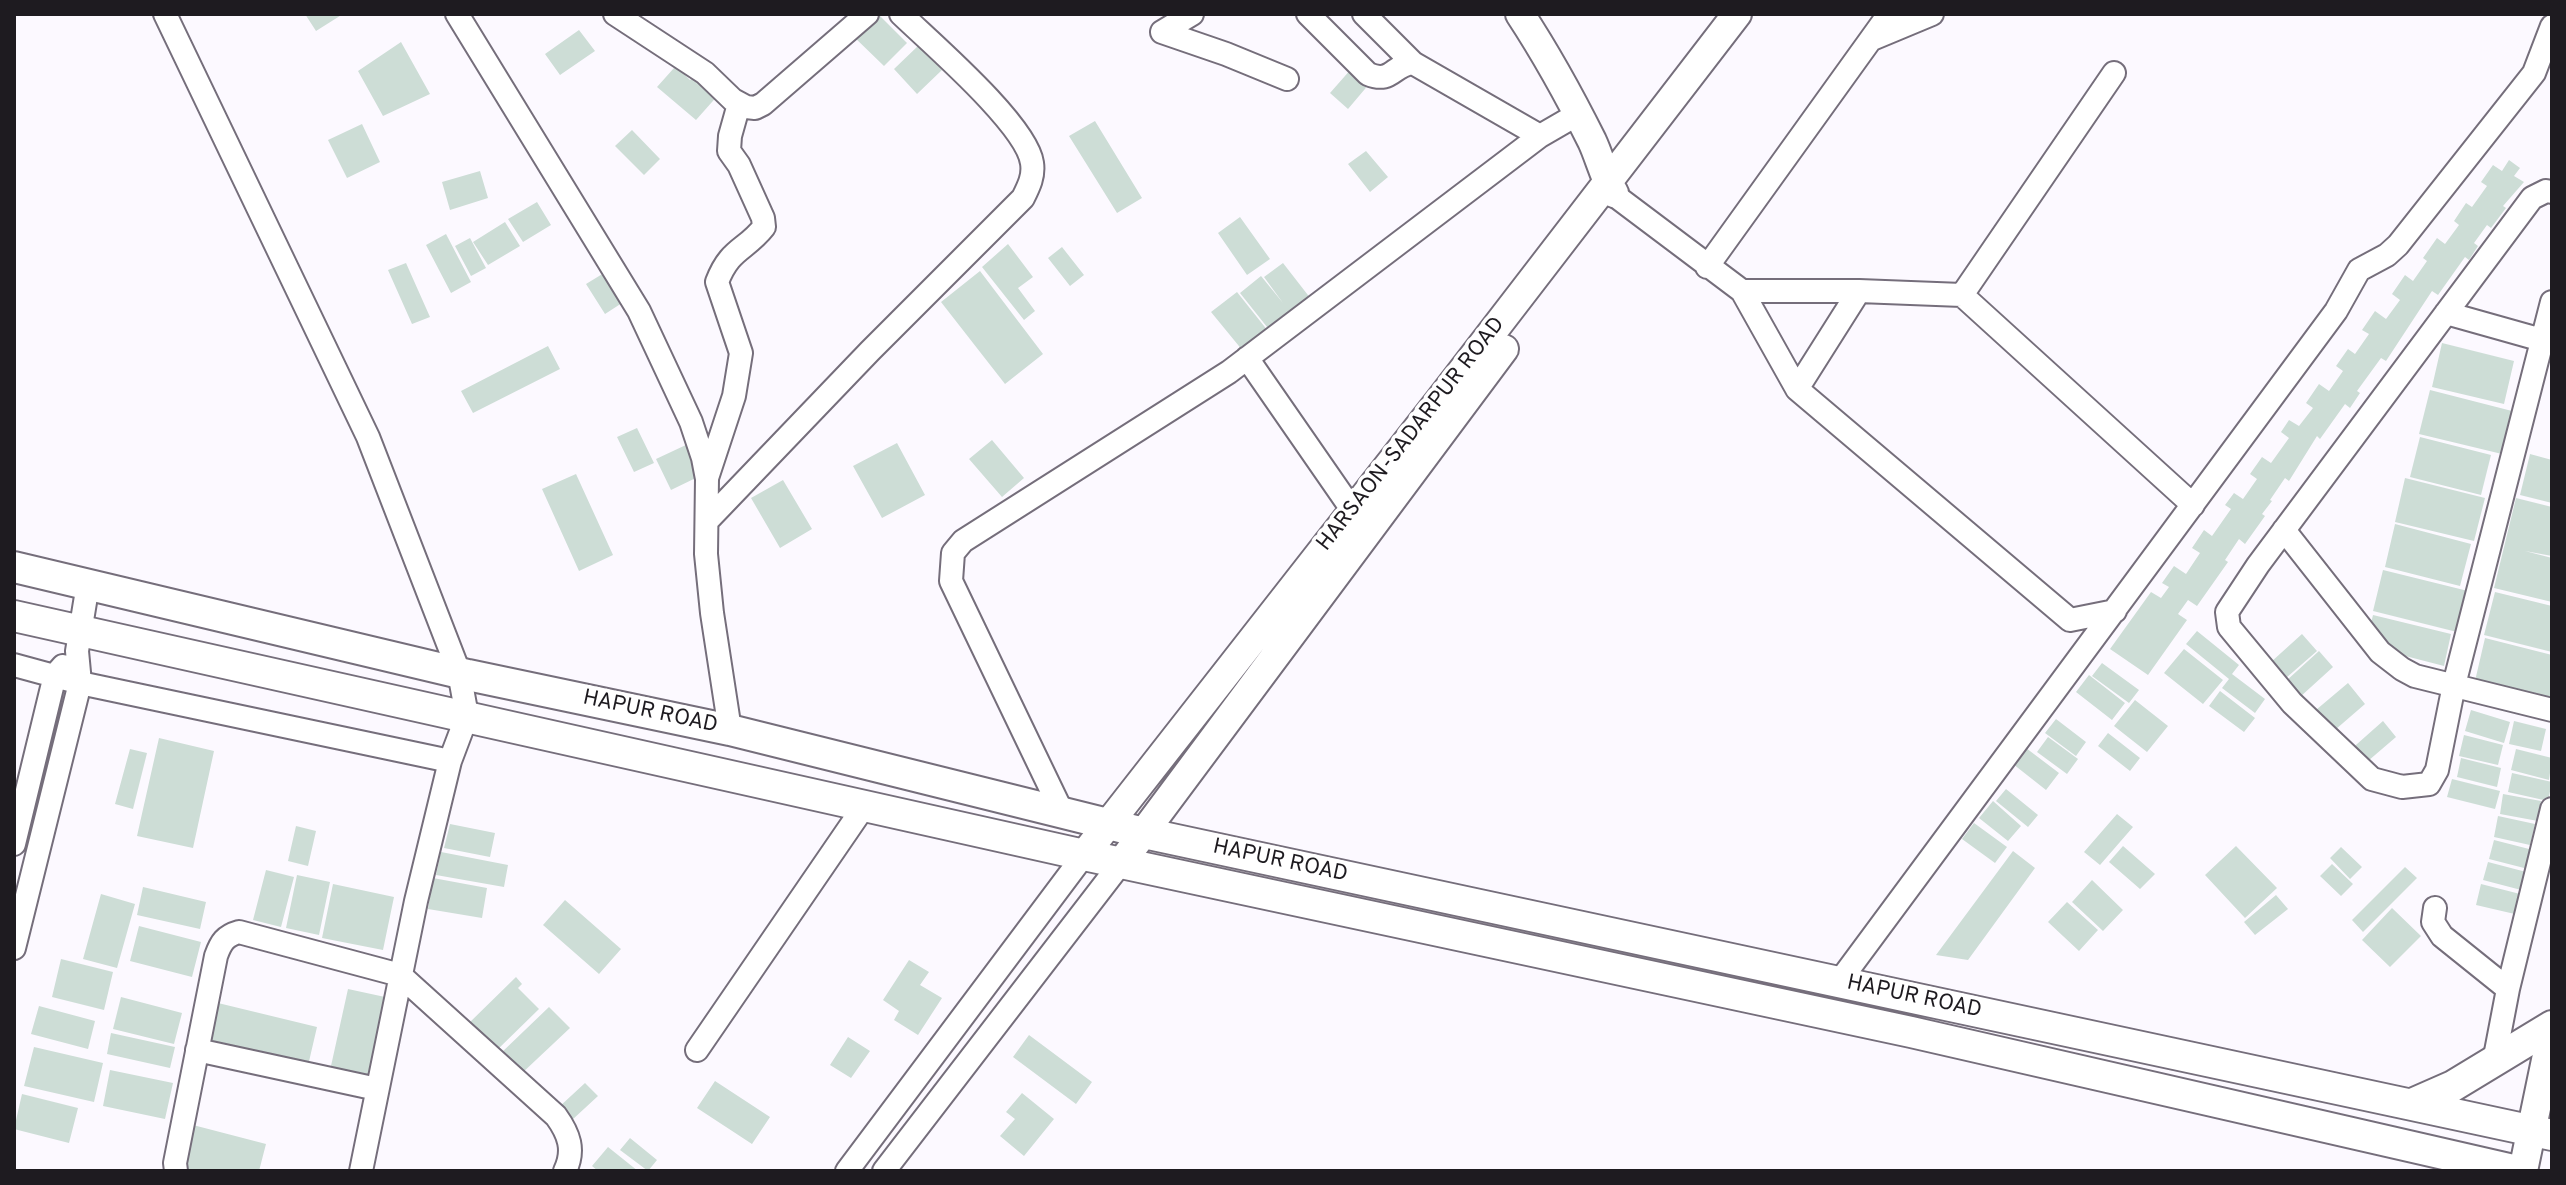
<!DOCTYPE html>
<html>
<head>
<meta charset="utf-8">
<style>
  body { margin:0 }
  #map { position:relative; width:2566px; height:1185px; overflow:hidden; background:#fcf9ff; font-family:Overpass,sans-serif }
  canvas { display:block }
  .frame { position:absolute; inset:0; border:16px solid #1e1b20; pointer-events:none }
</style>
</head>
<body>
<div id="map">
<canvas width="2566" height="1185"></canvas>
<div class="frame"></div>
</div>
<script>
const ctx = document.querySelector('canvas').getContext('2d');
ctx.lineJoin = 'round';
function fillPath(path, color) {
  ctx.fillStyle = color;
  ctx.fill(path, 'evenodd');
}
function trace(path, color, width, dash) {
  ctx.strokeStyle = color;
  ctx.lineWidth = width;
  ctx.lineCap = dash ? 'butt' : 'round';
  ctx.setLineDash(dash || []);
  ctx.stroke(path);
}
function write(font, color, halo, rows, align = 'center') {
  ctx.font = font + ' Overpass,sans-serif';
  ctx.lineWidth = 7;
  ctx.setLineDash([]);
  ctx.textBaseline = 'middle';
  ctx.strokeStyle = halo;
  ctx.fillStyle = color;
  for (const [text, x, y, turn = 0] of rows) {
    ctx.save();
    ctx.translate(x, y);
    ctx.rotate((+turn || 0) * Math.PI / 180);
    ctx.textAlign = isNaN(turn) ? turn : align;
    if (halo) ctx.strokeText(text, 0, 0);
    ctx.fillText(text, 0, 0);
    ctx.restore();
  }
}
fillPath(new Path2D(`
  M305 14H343L316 31Z
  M873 14H878L907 43 884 66 852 35Z
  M579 30 595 51 560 75 545 54Z
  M401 42 430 94 383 116 358 71Z
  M919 45 942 70 917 94 894 69Z
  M682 59 692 67 685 75 690 80 697 73 720 93 696 120 657 87Z
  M1352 68 1370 83 1348 109 1330 93Z
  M1095 121 1142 198 1117 213 1069 136Z
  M362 124 380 162 347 178 328 140Z
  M632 130 660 159 644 175 615 146Z
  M1366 151 1388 177 1370 192 1348 164Z
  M2509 160 2520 168 2514 176 2524 182 2503 206 2506 208 2491 228 2487 225 2474 243 2478 246 2469 260 2465 257 2438 295 2432 291 2386 361 2381 358 2357 391 2360 393 2350 408 2345 404 2320 439 2317 436 2289 481 2285 478 2270 500 2272 501 2262 514 2265 516 2245 544 2239 539 2225 560 2228 562 2197 606 2188 600 2178 614 2187 620 2148 675 2110 649 2151 592 2161 598 2169 587 2162 583 2174 566 2186 574 2200 553 2192 548 2204 530 2212 536 2231 509 2225 505 2234 493 2243 499 2257 479 2250 474 2262 457 2271 463 2289 438 2281 432 2289 420 2299 426 2313 408 2306 403 2319 384 2329 391 2343 371 2336 366 2348 349 2355 354 2369 334 2362 330 2375 311 2386 319 2400 300 2392 294 2405 275 2413 281 2427 261 2423 258 2437 238 2445 244 2459 225 2454 221 2466 203 2472 207 2487 186 2481 182 2493 165 2502 171Z
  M480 171 488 198 450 210 442 182Z
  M537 202 551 225 523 242 508 219Z
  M1240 217 1270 259 1247 275 1218 233Z
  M505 222 520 246 488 265 473 242Z
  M446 234 471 282 451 293 426 245Z
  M470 238 486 268 471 276 455 246Z
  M1008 244 1033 277 1018 288 1035 311 1024 320 982 267Z
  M1062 247 1084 275 1070 286 1048 258Z
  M406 263 430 317 412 324 388 270Z
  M1283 263 1311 299 1271 332 1240 293 1261 276 1283 303 1264 277Z
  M980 271 1043 354 1005 384 941 302Z
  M604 273 622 303 605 314 586 284Z
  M1237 292 1268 331 1243 351 1211 312Z
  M2442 343 2514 361 2504 404 2432 387Z
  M548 346 560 369 473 413 461 391Z
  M2430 390 2512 411 2502 454 2419 434Z
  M637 428 654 463 634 472 617 437Z
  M2420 437 2491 455 2481 495 2410 477Z
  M992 440 1024 478 1002 497 969 459Z
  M897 443 925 495 882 518 853 466Z
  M688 444 704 474 671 490 656 459Z
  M2530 454 2552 460V503L2520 495Z
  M576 474 613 555 579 571 542 489Z
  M2405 478 2485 498 2474 541 2395 522Z
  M783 480 812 529 780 548 751 498Z
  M2516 498 2552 507V556L2525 551 2552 558V602L2494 588Z
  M2395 524 2471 544 2460 586 2385 567Z
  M2383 570 2468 591 2457 632 2373 611Z
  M2495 592 2552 606V652L2484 635Z
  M2373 615 2451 634 2444 666 2390 652 2369 631Z
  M2197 631 2239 665 2232 674 2265 699 2255 713 2222 688 2229 679 2186 644Z
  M2302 634 2317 651 2286 678 2271 662Z
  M2485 638 2552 655V701L2475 681Z
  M2184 649 2223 680 2203 704 2164 673Z
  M2319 651 2333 667 2300 697 2286 681Z
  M2102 663 2139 690 2129 703 2092 676Z
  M2089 675 2125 703 2112 720 2076 692Z
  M2348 683 2365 704 2328 736 2310 715Z
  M2220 691 2255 718 2244 732 2209 706Z
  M2135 700 2168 726 2147 752 2114 726Z
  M2471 710 2510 722 2504 743 2465 731Z
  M2056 719 2086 742 2076 756 2045 733Z
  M2383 721 2396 737 2361 767 2348 752Z
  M2514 721 2546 729 2541 751 2509 744Z
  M2108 733 2140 758 2130 771 2098 746Z
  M2464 735 2503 745 2498 765 2459 756Z
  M2048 737 2078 759 2067 774 2037 752Z
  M159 738 214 751 193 848 137 836Z
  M2026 748 2059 773 2046 790 2013 764Z
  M130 749 147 753 133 809 115 804Z
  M2516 749 2552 758 2549 780 2511 770Z
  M2461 758 2501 768 2497 787 2457 777Z
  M2512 773 2552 782 2548 801 2508 792Z
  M2452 779 2500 791 2495 809 2447 797Z
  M2006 789 2038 815 2028 827 1996 801Z
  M2503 794 2541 801 2538 821 2500 814Z
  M1993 801 2021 826 2008 841 1979 818Z
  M2117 814 2133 827 2100 865 2084 852Z
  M2498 816 2535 824 2530 845 2494 837Z
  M1974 823 2007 847 1995 863 1962 839Z
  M450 824 495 833 490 857 444 848Z
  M296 826 316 831 308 866 288 861Z
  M2494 840 2533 850 2528 869 2489 859Z
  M2123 846 2155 874 2140 889 2109 862Z
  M2236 846 2277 888 2245 918 2205 875Z
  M2341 847 2362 867 2350 879 2330 858Z
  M2013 851 2035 868 1968 960 1936 955Z
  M441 852 508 865 504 887 436 875Z
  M2488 862 2530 873 2525 891 2483 880Z
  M2332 864 2353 884 2341 896 2320 876Z
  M2405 867 2417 878 2363 932 2352 920Z
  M266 870 294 877 281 927 253 920Z
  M297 875 330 882 319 935 286 928Z
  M433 878 487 888 482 918 428 909Z
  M2092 880 2123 910 2103 931 2072 902Z
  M333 884 394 897 383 950 322 938Z
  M2481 884 2524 895 2519 915 2476 905Z
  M143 887 206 902 200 929 137 915Z
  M101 894 135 904 117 968 83 959Z
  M2276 895 2288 909 2255 935 2244 922Z
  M565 900 621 949 599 974 543 925Z
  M2067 902 2098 930 2079 951 2048 922Z
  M2392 908 2421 936 2390 967 2362 940Z
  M139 926 201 942 192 977 130 961Z
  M61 959 113 972 104 1010 52 997Z
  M909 960 929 972 920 985 942 998 918 1035 894 1020 899 1011 883 1000Z
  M516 977 522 984 518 988 539 1009 495 1052 467 1025Z
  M348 989 385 997 366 1083 329 1075Z
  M121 997 182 1013 174 1044 113 1029Z
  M218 1003 317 1027 307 1070 207 1046Z
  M39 1006 95 1021 88 1049 31 1034Z
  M549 1007 570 1028 520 1075 500 1054Z
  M111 1033 175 1047 170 1068 107 1054Z
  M1029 1035 1092 1082 1076 1104 1013 1057Z
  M848 1037 870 1051 851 1078 830 1065Z
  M34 1047 103 1063 94 1102 24 1086Z
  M110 1070 173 1083 165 1119 103 1106Z
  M715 1081 770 1117 752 1144 697 1108Z
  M585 1083 598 1096 572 1120 559 1107Z
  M1022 1093 1054 1119 1024 1156 1000 1136 1015 1119 1006 1112Z
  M22 1094 78 1108 69 1143 14 1129Z
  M193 1125 266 1144 259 1171 182 1169Z
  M630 1138 657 1160 648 1171 620 1150Z
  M608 1147 638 1171H598L592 1166Z`), '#cdddd6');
const minor = new Path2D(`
  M165 14 368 437 459 672 467 716 450 761 416 901 361 1171
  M457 14 639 311 691 422 703 458 707 479 706 554 712 613 730 730
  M615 14 705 73 733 100 746 107 755 108 763 104 867 14
  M1308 14 1368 74C1392 84 1392 65 1413 63L1540 136
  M1364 14 1413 63
  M1162 32 1226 54 1287 79
  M1162 32 1192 14
  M1872 39 1932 14
  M2552 192 2546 191 2532 198 2258 565 2227 612 2229 627 2292 703 2372 779 2402 787 2429 784 2437 770 2454 685 2552 302
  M1617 197 1742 291 1797 389 2070 620 2115 611
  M1707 267 1889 14
  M1742 291H1859L1962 295 2114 73
  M1962 295 2193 505
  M2446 313 2542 340
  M1247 358 1353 511
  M1797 389 1859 291
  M707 478 734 396 741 353 717 282C730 248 745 251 764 227L763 218 739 165 729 151 730 136 739 104
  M707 521 870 351 1023 198C1029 186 1034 176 1032 163 1027 125 930 42 901 14
  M2284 530 2380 652 2402 669 2415 676 2552 710
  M14 665 80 683 450 761
  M1062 812 951 581 953 553 963 541 1229 372 1540 136 1578 114
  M14 844 55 675 63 666
  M2435 908 2433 922 2442 936 2508 989 2494 1062
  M14 948 80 683 77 651 88 584
  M1839 982 2336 311 2359 270 2387 255 2398 245 2534 73 2552 26
  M2508 989 2552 809
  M197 1050 377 1089
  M697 1050 865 805
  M176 1171 175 1163 216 956C221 942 225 936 239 932L400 975 556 1116C569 1134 575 1150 565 1171
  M847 1171 1084 855
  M884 1171 1121 863`);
const tertiary = new Path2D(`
  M1520 14C1547 55 1570 97 1592 141 1600 158 1604 177 1614 193
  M1084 855 1440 400 1737 14
  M1121 863 1504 349
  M2523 1171 2552 1031`);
const secondary = new Path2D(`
  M14 567 468 675 730 730 1144 833 2552 1135
  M14 616 1084 855 1911 1032 2518 1171
  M2412 1104 2453 1086 2552 1026`);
trace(minor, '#756e7b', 26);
trace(tertiary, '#756e7b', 32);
trace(secondary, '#756e7b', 34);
trace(minor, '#fff', 22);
trace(tertiary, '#fff', 28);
trace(secondary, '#fff', 30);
write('22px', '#1e1b20', '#fff', [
  ["HARSAON-SADARPUR ROAD",1412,435,-52],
  ["HAPUR ROAD",650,713,12],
  ["HAPUR ROAD",1280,862,12],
  ["HAPUR ROAD",1914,998,12]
]);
</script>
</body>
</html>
